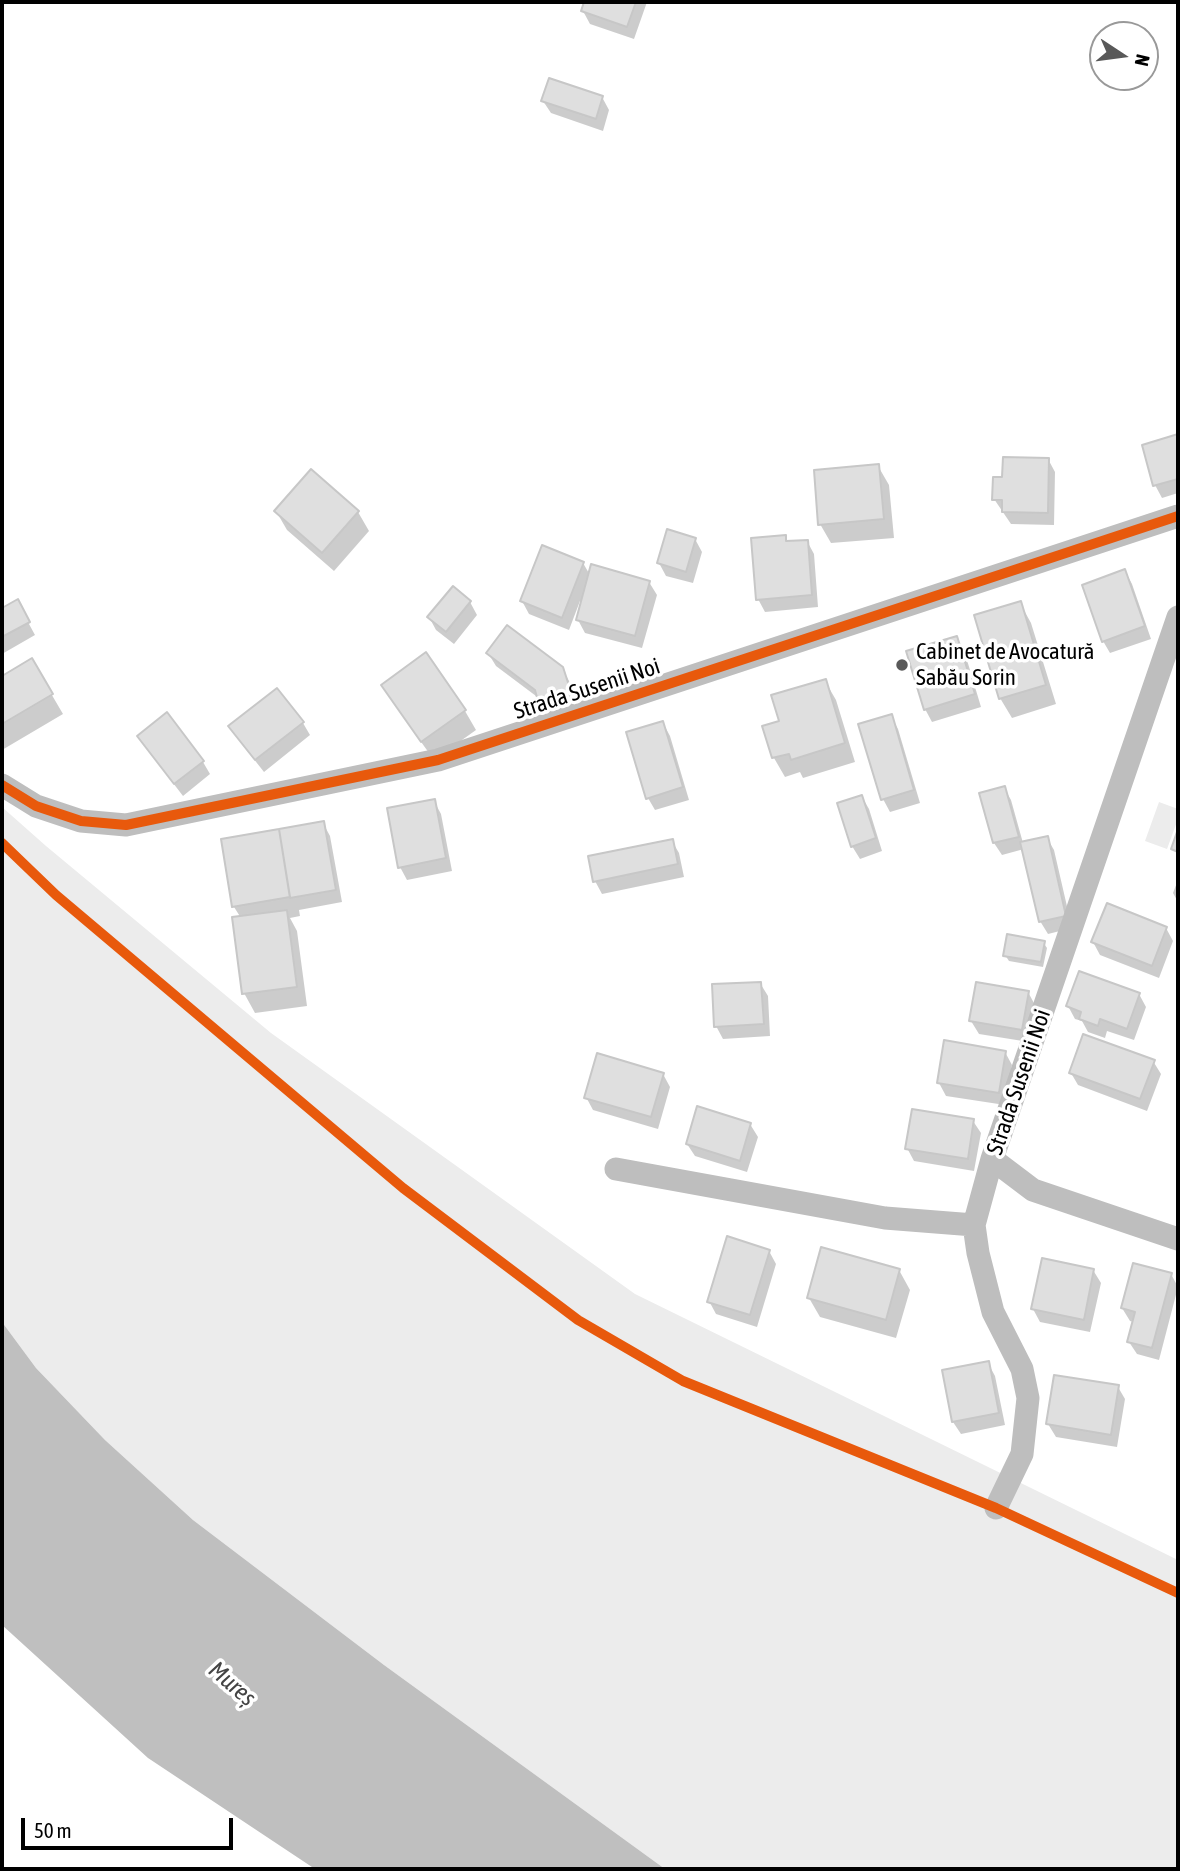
<!DOCTYPE html>
<html>
<head>
<meta charset="utf-8">
<style>
  body { margin:0 }
  #map { position:relative; width:1180px; height:1871px; overflow:hidden; background:#fff; font-family:"Asap Condensed",sans-serif }
  canvas { display:block }
  .frame { position:absolute; inset:0; border:4px solid #000; pointer-events:none }
  .north { position:absolute; left:1089px; top:21px; width:70px; height:70px; box-sizing:border-box; background:#fff; border:2px solid #999; border-radius:50%; rotate:103deg; font-size:19px; font-weight:700; line-height:28px; text-align:center; color:#000 }
  .north::after { content:''; display:block; margin:auto; width:24px; height:32px; background:#595959; clip-path:polygon(50% 0,100% 100%,50% 72%,0 100%) }
  .scale { position:absolute; left:21px; top:1818px; width:212px; height:32px; box-sizing:border-box; border:4px solid #000; border-top:0; padding-left:9px; font-size:21px; line-height:24px; white-space:nowrap; color:#000; -webkit-text-stroke:5px #fff; paint-order:stroke }
</style>
</head>
<body>
<div id="map">
<canvas width="1180" height="1871"></canvas>
<div class="frame"></div>
<div class="north">N</div>
<div class="scale">50 m</div>
</div>
<script>
const ctx = document.querySelector('canvas').getContext('2d');
ctx.lineJoin = 'round';
function fillPath(path, color) {
  ctx.fillStyle = color;
  ctx.fill(path, 'evenodd');
}
function trace(path, color, width, dash) {
  ctx.strokeStyle = color;
  ctx.lineWidth = width;
  ctx.lineCap = dash ? 'butt' : 'round';
  ctx.setLineDash(dash || []);
  ctx.stroke(path);
}
function write(font, color, halo, rows, align = 'center') {
  ctx.font = font + ' "Asap Condensed",sans-serif';
  ctx.lineWidth = 7;
  ctx.setLineDash([]);
  ctx.textBaseline = 'middle';
  ctx.strokeStyle = halo;
  ctx.fillStyle = color;
  for (const [text, x, y, turn = 0] of rows) {
    ctx.save();
    ctx.translate(x, y);
    ctx.rotate((+turn || 0) * Math.PI / 180);
    ctx.textAlign = isNaN(turn) ? turn : align;
    if (halo) ctx.strokeText(text, 0, 0);
    ctx.fillText(text, 0, 0);
    ctx.restore();
  }
}
fillPath(new Path2D(`
  M1159 802 1178 809V819L1167 849 1145 841Z
  M2 807 46 846 271 1033 635 1294 1178 1560V1869H665L384 1665 193 1520 105 1440 36 1368 2 1322Z`), '#ececec');
fillPath(new Path2D(`
  M2 1322 36 1368 105 1440 193 1520 384 1665 665 1869H315L148 1758 2 1625Z`), '#bfbfbf');
fillPath(new Path2D(`
  M586 2H647L634 39 590 24 583 11Z
  M602 97 609 110 603 131 551 113 543 101Z
  M1178 436V493L1162 498 1155 485 1144 446Z
  M1048 459 1055 472 1054 525 1011 524 994 499 1004 479Z
  M878 466 889 485 894 538 831 543 820 524Z
  M276 511 358 512 369 531 334 571 287 530Z
  M785 537 788 543 807 541 814 554 818 607 765 612 758 599Z
  M695 539 702 552 693 583 666 576 659 563Z
  M583 563 590 575 649 582 657 595 642 648 585 633 578 620 583 602 580 601 569 630 529 614 522 601Z
  M1125 571 1132 584 1151 639 1110 653 1103 641Z
  M453 588 470 602 477 615 454 644 436 630 429 617Z
  M17 602 35 635 2 654V610Z
  M1020 603 1031 623 1056 704 1012 718 1000 698Z
  M957 638 964 650 981 707 932 722 925 709Z
  M488 653 562 668 569 681 576 705 547 713 540 699 496 666Z
  M425 655 465 711 476 730 434 760 394 704 383 685Z
  M32 661 63 714 2 750V678Z
  M825 681 836 700 855 762 803 778 800 772 785 777 774 758 765 727 781 722Z
  M891 716 898 729 920 803 890 812 883 799Z
  M303 723 310 735 264 772 238 739 231 727Z
  M663 723 670 736 689 800 655 810 648 798Z
  M147 749 203 762 210 774 183 796Z
  M1004 788 1011 800 1023 843 1047 838 1054 850 1072 928 1048 934 1040 921 1024 849 1002 855 994 843 981 794Z
  M862 797 869 809 882 851 860 859 852 846Z
  M434 801 441 814 452 871 407 880 400 867Z
  M323 823 330 836 342 902 299 910 300 916 290 918 297 931 307 1006 255 1013 244 993 241 918 234 907 223 841Z
  M672 841 679 853 684 877 602 894 595 881Z
  M1178 880V902L1173 893Z
  M1166 928 1173 941 1159 978 1100 955 1093 942Z
  M1043 942 1047 948 1043 967 1009 961 1005 955Z
  M760 983 768 996 770 1036 723 1039 716 1026Z
  M1028 992 1035 1005 1029 1042 979 1034 971 1021Z
  M1139 994 1146 1007 1134 1040 1107 1031 1105 1038 1088 1032 1082 1021 1075 1019 1068 1006Z
  M1005 1052 1012 1065 1005 1105 946 1096 939 1083Z
  M1153 1061 1161 1074 1147 1111 1078 1085 1071 1073Z
  M663 1074 670 1087 658 1129 593 1110 586 1097Z
  M973 1121 981 1133 974 1171 914 1161 907 1148Z
  M750 1124 758 1137 747 1172 695 1156 687 1144Z
  M769 1251 776 1264 757 1327 716 1314 709 1301Z
  M899 1270 910 1290 896 1338 820 1317 809 1298Z
  M1093 1270 1101 1283 1090 1332 1040 1322 1033 1309Z
  M1171 1274 1178 1287 1159 1360 1137 1354 1129 1342 1134 1322 1130 1321 1122 1308Z
  M988 1363 995 1376 1005 1425 961 1434 953 1422Z
  M1118 1387 1125 1399 1117 1447 1056 1437 1048 1424Z`), '#0003');
const building = new Path2D(`
  M584 2H636L627 27 581 11Z
  M549 78 603 96 596 119 541 101Z
  M1178 434V479L1153 486 1142 445Z
  M1003 457 1049 458 1048 513 1002 512V500H992L993 477H1002Z
  M879 464 884 519 818 525 814 470Z
  M311 469 359 511 322 553 274 511Z
  M667 529 696 538 686 572 657 563Z
  M786 535V541L808 540 812 595 756 600 751 538Z
  M542 545 584 562 562 618 520 601Z
  M591 564 650 581 635 636 576 620Z
  M1125 569 1145 626 1102 642 1082 585Z
  M453 586 471 601 446 632 427 617Z
  M18 599 30 622 2 637V608Z
  M1021 601 1046 685 999 699 974 615Z
  M507 625 563 667 571 692 538 701 535 690 486 653Z
  M957 636 975 694 924 710 906 651Z
  M426 652 466 710 421 742 381 685Z
  M32 658 53 694 2 724V676Z
  M826 679 845 743 791 760 789 754 772 758 762 726 779 721 771 695Z
  M277 688 304 722 255 760 228 726Z
  M167 712 204 761 174 784 137 736Z
  M892 714 914 790 881 800 858 724Z
  M663 721 683 787 646 799 626 732Z
  M1005 786 1019 837 993 843 979 793Z
  M862 795 876 838 851 847 837 803Z
  M435 799 446 858 398 868 387 808Z
  M324 821 336 890 290 898 279 829Z
  M279 829 290 897 232 907 221 839Z
  M1178 829V852L1171 849Z
  M1048 836 1066 916 1039 922 1020 842Z
  M673 839 678 864 593 882 588 856Z
  M1107 903 1167 927 1152 966 1091 942Z
  M287 910 297 987 242 994 232 917Z
  M1007 934 1045 941 1041 962 1003 956Z
  M1079 971 1140 993 1127 1029 1100 1019 1098 1026 1079 1019 1081 1012 1066 1006Z
  M761 982 764 1024 714 1027 712 984Z
  M976 982 1029 991 1022 1030 969 1021Z
  M1083 1034 1155 1060 1140 1099 1069 1073Z
  M944 1040 1006 1051 999 1093 937 1083Z
  M597 1053 664 1073 651 1117 584 1098Z
  M697 1106 751 1123 740 1161 686 1144Z
  M912 1109 974 1119 968 1159 905 1149Z
  M727 1236 770 1250 750 1315 707 1302Z
  M821 1247 900 1269 886 1320 807 1298Z
  M1042 1258 1094 1269 1084 1320 1031 1309Z
  M1133 1263 1172 1273 1152 1348 1127 1342 1135 1312 1121 1308Z
  M989 1361 999 1413 952 1422 942 1370Z
  M1054 1375 1119 1385 1111 1435 1046 1424Z`);
fillPath(building, '#dfdfdf');
trace(building, '#c7c7c7', 2);
trace(new Path2D(`
  M2 785 36 806 81 821 126 825 438 760 1178 516
  M992 1159 1033 1190 1178 1239
  M616 1169 885 1218 974 1225
  M996 1508 1022 1454 1028 1398 1022 1369 993 1312 978 1253 974 1225 992 1159 1178 617`), '#bebebe', 23);
trace(new Path2D(`
  M2 785 36 806 81 821 126 825 438 760 1178 516
  M2 843 56 895 403 1188 578 1320 683 1381 996 1508 1178 1593`), '#e8590c', 10);
for (const [x, y, r, color] of [
  [902,665,7,"#595959"]
]) {
  const dot = new Path2D();
  dot.arc(x, y, r, 0, 2 * Math.PI);
  ctx.fillStyle = color;
  ctx.fill(dot);
  trace(dot, '#fff', 2.5);
}
write('23px', '#000', '#fff', [
  ["Cabinet de Avocatură",916,652],
  ["Sabău Sorin",916,678]
], 'left');
write('23px', '#000', '#fff', [
  ["Strada Susenii Noi",587,689,-18],
  ["Strada Susenii Noi",1019,1082,-71]
]);
write('italic 24px', '#444', '#fff', [
  ["Mureș",232,1684,41]
]);
</script>
</body>
</html>
